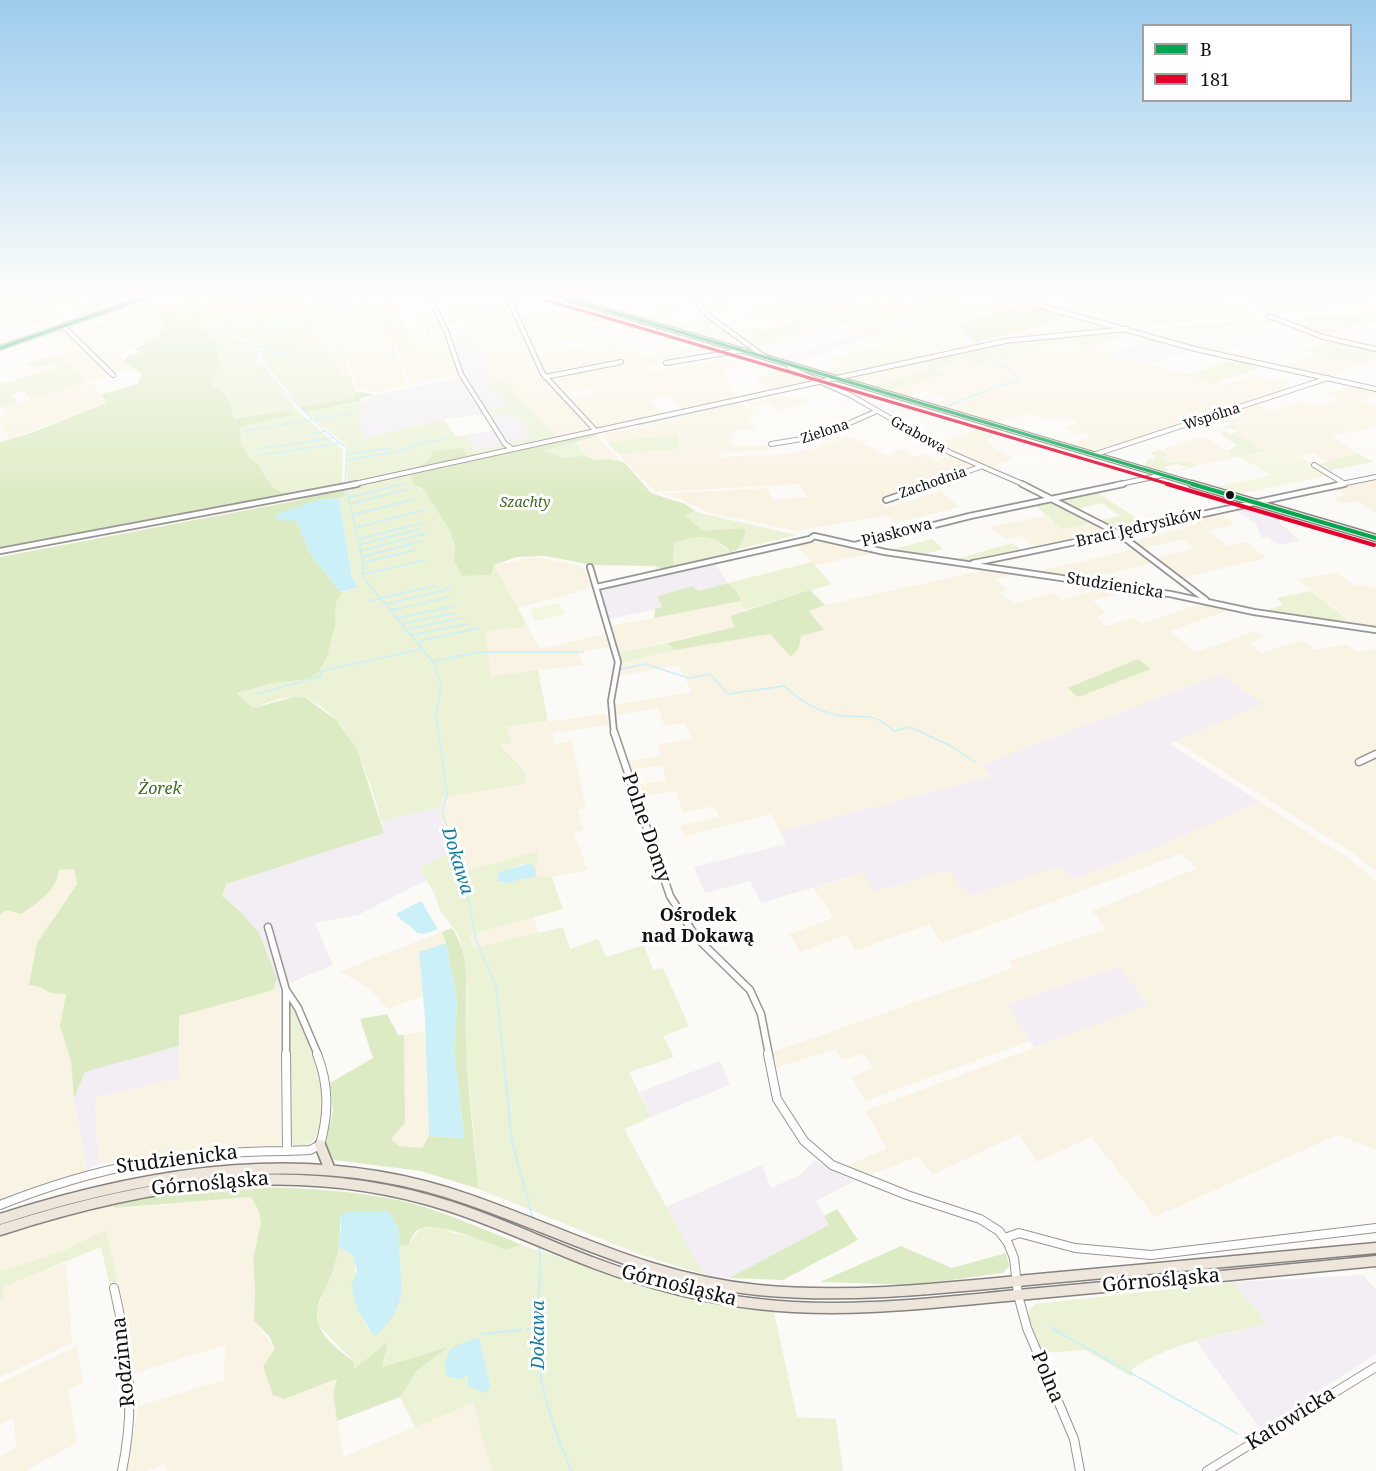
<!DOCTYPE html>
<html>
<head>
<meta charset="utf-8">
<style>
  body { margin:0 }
  #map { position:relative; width:1376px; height:1471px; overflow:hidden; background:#fcfaf7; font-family:"Noto Serif",serif }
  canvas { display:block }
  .legend { position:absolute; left:1142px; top:24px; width:210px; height:78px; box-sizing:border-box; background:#fff; border:2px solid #a0a0a0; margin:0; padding:8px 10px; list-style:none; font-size:18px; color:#111 }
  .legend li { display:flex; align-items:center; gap:12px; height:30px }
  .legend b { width:30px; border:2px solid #a0a0a0 }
</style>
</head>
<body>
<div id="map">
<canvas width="1376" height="1471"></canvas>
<ul class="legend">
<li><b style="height:8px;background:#00a651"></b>B</li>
<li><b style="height:8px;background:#e4002b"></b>181</li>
</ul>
</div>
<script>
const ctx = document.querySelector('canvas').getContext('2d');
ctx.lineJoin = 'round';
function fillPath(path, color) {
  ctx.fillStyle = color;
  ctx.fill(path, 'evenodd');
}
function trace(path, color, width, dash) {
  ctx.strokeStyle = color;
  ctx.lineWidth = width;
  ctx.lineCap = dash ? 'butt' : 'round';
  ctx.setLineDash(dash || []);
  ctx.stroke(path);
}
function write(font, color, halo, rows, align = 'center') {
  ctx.font = font + ' "Noto Serif",serif';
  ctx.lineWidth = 6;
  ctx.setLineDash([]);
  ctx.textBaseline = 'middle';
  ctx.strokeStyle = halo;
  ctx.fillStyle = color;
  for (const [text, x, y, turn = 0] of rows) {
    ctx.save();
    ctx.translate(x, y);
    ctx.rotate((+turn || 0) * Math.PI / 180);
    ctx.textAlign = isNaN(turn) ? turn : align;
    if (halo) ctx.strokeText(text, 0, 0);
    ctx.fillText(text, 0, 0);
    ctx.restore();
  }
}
fillPath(new Path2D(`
  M326 293H351L356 306 330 310Z
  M905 320 914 325 841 346 796 363 779 358Z
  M1155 339 1193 349 1147 365 1108 354Z
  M475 340 492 383 506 380 541 441 510 445 501 431 497 430 464 374 454 345V343Z
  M461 377 473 396 471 399 484 414 444 419 362 439 361 402 368 400V397L372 396Z
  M493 430 506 448 468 456 455 438Z
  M1259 504 1293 514 1281 517 1283 519 1278 521 1300 541 1278 545 1268 537 1262 538 1256 524 1235 509Z
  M714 562 728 583 698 591 693 586 657 596 662 608 609 619 598 590Z
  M1221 674 1264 704 1170 744 1260 802 1177 839 1073 880 1062 866 970 896 947 870 875 892 862 873 761 903 750 881 705 893 694 867 786 844 780 831 992 776 980 765Z
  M441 807 439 814 452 850 420 868 427 880 358 915 315 923 333 965 273 990 277 979 241 912 222 896 228 884 384 833 381 821Z
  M1119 966 1149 1005 1034 1048 1007 1004Z
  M179 1046 180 1078 95 1098 99 1164 87 1170 74 1099 85 1072Z
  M720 1061 730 1085 651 1117 640 1092Z
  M814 1160 843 1176 857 1180 816 1201 830 1225 729 1278 703 1274 666 1207 762 1165 771 1188 800 1175Z
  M1363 1275 1376 1290V1354L1260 1429 1196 1341 1267 1324 1233 1282Z`), '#f3eef3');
fillPath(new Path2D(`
  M91 293H136L139 299 97 315 77 300Z
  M326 293 331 311 357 307 353 293H374L408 385 375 392 357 387 332 313 348 366 349 374H341L334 355 319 348 307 312 304 294Z
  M453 293H475L479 301 469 302 471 306 461 308 469 321 445 325 440 316 452 315 448 306 459 304Z
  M727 293 735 298 754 293H897L793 323 785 319 770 323 763 318 744 323 738 319 752 315 747 310 773 302 765 297 734 306 716 303 709 297Z
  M1073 293H1214L1262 315 1127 327 1032 303Z
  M1222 293H1355L1376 297V304L1267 314Z
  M927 295 930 299 757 348 752 345Z
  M999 296 1024 304 953 324 970 345 923 355 886 334 913 325 905 320Z
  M41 298 53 307 20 317 30 327 17 331 10 325 0 327V299L6 304Z
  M673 298 678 303 692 301 697 306 669 311 675 317 652 321 637 317 663 312 650 302Z
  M139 301 149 307 156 304 160 306 152 310 161 315 164 328 154 339 117 353 124 361 137 368 115 374 71 333 106 322 98 316 115 311 123 317 133 314 126 307Z
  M510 304 542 374 593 429 558 438 517 395 506 380 492 383 475 340 452 343 450 338 473 335 471 330 491 327 482 309Z
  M597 309 610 313 613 319 574 326 576 330 611 324 614 328 593 331 597 337 531 348 519 319 555 312 560 317Z
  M435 310 440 321 428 323 441 322 460 374 441 378 423 324H419L414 313Z
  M1074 316 1118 328 998 338Z
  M1275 321 1279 322 1235 337 1215 332 1175 342 1158 337 1199 327Z
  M421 325 440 378 424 381 415 356 423 382 410 384 398 351 413 349 405 327Z
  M63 327 112 375 90 382 102 394 107 403 9 439 0 423V417L7 414 1 408 86 382 41 335Z
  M1192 339 1214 345 1231 340 1243 346 1219 353 1179 343Z
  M1064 340 1226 385 1256 375 1268 382 1282 377 1293 383 1283 387 1288 390 1098 452 1068 444 1092 436 1085 432 1076 435 1064 427 1078 423 1071 418 1063 420 1055 417 1046 420 1028 414 997 423 932 404 946 399 941 394 935 396 926 391 909 397 892 391 948 373 934 369 874 386 849 379 920 364 934 369 966 360 992 362 998 358Z
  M607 342 622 352 636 350 646 356 717 344 728 347 677 355 679 359 642 367 646 372 729 359 735 368 724 371 730 390 737 397 681 410 668 395 649 399 662 414 596 429 568 400 594 394 590 389 562 394 547 377 535 356Z
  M1318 354 1363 364 1327 377 1281 366Z
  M788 369 816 381 769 391 754 377Z
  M1355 385 1376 389V396L1362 401 1376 406V427L1331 436 1358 453 1327 462 1314 453 1300 456 1284 446 1266 451 1236 435 1243 432 1217 417 1255 404 1270 411 1302 401 1314 407 1339 399 1328 393Z
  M784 394 791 400 802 397 810 402 777 411 769 403 751 407 746 403Z
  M743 403 756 416 749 418 757 430 731 431 732 446 768 445 769 450 720 452 721 457 777 455 813 449 849 436 888 456 900 449 916 457 924 454 936 461 951 454 975 467 877 501 886 508 941 491 960 507 895 523 887 516 796 531 706 512 683 500 662 494 767 488 772 500 807 497 799 484 655 492 618 454 679 449 678 434 607 442 601 435Z
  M988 425 1004 430 987 439 995 448 1012 458 987 469 937 444Z
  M597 436 621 462 588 458 576 442Z
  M1201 437 1206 438 1238 457 1196 466 1187 460 1174 464 1162 458 1168 455 1162 451 1167 450 1165 448Z
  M1376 478V513L1358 501 1343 504 1332 498 1345 495 1334 487Z
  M1220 511 1234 525 1208 531 1228 546 1246 542 1266 558 1178 579 1152 559 1193 548 1183 539 1140 549 1131 542 1198 524 1190 517Z
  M1045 516 1062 530 1094 522 1114 532 1035 549 1023 536 1006 539 989 527Z
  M815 539 881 552 815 565 795 544Z
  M1137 549 1153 563 1083 580 1038 571Z
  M536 557 577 565 588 572 592 588 517 608 494 565Z
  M990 569 1020 573 995 579 1007 590 1000 592 1014 604 1053 593 1061 600 1104 588 1129 590 1093 601 1106 613 1096 617 1106 626 1133 618 1141 624 1206 602 1235 608 1170 631 1195 652 1256 631 1265 637 1250 643 1262 653 1302 640 1315 650 1347 644 1357 652 1376 648V872L1356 855 1175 741 1263 704 1221 674 980 765 992 776 780 831 771 814 685 836 680 826 719 817 714 806 683 813 675 791 639 797 635 785 666 780 662 766 629 770 626 761 661 756 658 745 691 738 685 723 664 726 658 708 614 715 613 705 692 692 678 665 619 676 621 663 674 650 770 634 799 648 801 636 824 630 809 611 825 605Z
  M1337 573 1352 584 1376 588V629L1341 625 1346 617 1297 579Z
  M741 601 745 610 730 616 736 627 619 652 611 626Z
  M528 627 540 649 604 634 609 647 577 652 584 665 491 676 485 631Z
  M606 714 609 725 553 733 554 744 572 741 586 808 578 810 583 830 574 833 588 870 552 877 536 876 538 851 457 873 452 850 439 814 443 797 525 783 526 771 500 744 506 727Z
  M1260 802 1351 860 1376 881V1149L1337 1135 1155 1217 1091 1137 1037 1162 1019 1134 932 1175 919 1156 866 1176 847 1166 887 1148 865 1111 1148 1005 1119 966 1007 1004 1030 1041 865 1101 852 1077 873 1068 864 1053 842 1060 835 1049 774 1069 773 1052 1013 968 1009 961 1107 929 1092 911 1197 868 1181 854 942 943 929 924 855 951 846 935 800 952 789 934 834 918 813 888 863 873 875 892 948 870 970 896 1062 866 1074 880 1177 839Z
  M74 869 77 884 50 923 29 985 40 987 50 993H66L60 1026 71 1061 74 1099 87 1170 0 1200V915L58 870Z
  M533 916 539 933 474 948 469 935Z
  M442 932 446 943 419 952 423 996 388 1009 369 989 340 971Z
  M280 987 281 1145 186 1150 99 1164 95 1098 180 1078 179 1016Z
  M425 1031 429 1136 422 1148 399 1146 391 1139 405 1123 404 1035Z
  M251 1197 259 1211 261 1222 253 1260 255 1288 254 1321 275 1348 263 1367 273 1395 284 1399 341 1378 333 1392 343 1457 474 1402 492 1471H166L165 1464 148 1471H127L138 1406 224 1380 225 1345 135 1373 122 1296 106 1231 67 1249 0 1272V1236L42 1222 114 1204 117 1209Z
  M66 1263 72 1343 0 1377V1300L3 1299 4 1287Z
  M77 1346 83 1382 68 1391 77 1443 25 1471H0V1457L16 1448 14 1418 0 1424V1383Z`), '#f9f3e3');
fillPath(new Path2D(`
  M50 293H91L77 300 97 315 84 319 65 306 56 309 66 317 56 320 49 315 38 319 43 323 30 327 19 317 53 307 41 298 43 294Z
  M177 293H203L201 298 215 295V293H314L304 294 307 312 319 348 334 355 341 374H349L356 391 353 398 300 407 260 357 265 345 238 338 235 326 243 316 240 315 247 300 246 297 244 298 245 300 230 327 233 340 258 347 255 357 256 361 301 414 343 450 342 485 294 494 276 490 265 477 259 465 248 456 242 445 238 426 294 414 282 411 235 419C229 398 230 393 209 383L214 381 220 365 217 343 200 327 196 317 164 325V322L197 314 201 300 197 299 161 315 151 310 182 296Z
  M374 293H392L412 349 398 351 396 345H393Z
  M700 293H727L710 298 716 303 725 301 734 306 766 298 719 310 712 306 710 309 716 310 708 312 699 304H709L711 299H705L707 301 698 303 692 296Z
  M897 293H989L995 295 861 332 845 323 930 299 927 295 752 345 741 338 751 337 746 331 737 335 733 333 756 326 765 331Z
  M1376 312V323L1367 320 1324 337 1281 320Z
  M708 316 717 324 709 325 711 328 718 325 723 328 716 329 718 332 724 329 735 337 724 338 720 332 714 333 712 330V334L701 335 713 340 689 333 699 331 696 328H705L703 326 680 329 668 326 686 325V322Z
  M1269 318 1275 321 1140 332 1143 330Z
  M1127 331 1134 333 1087 347 1061 340 978 365C963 358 951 364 935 369L949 373 892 391 874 386 933 368 920 364 849 379 843 377 1007 342Z
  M1333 341 1376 349V359L1363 364 1303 351Z
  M60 354 87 382 31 399 24 391 11 395 17 403 0 408V382L2 384 58 367 54 363 33 369 28 363Z
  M1237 359 1268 365 1216 383 1187 375Z
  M506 380 517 395 558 438 510 445 508 443 531 438 525 431 529 430 519 418 513 419 515 417 510 411 496 415 492 421 486 410 507 405 492 386 494 383Z
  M361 402 362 439 444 419 456 437 493 430 466 436 474 450 504 445 506 448 468 456 462 448 409 471 347 484 348 446 306 413Z
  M1231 425 1243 432 1237 435 1266 451 1238 457 1228 451 1237 445 1222 436 1224 435 1220 433 1224 431 1230 434 1240 431 1229 428 1215 431Z
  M678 434 679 449 618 454 607 442Z
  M576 442 588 458H565L541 451Z
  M1160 450 1169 456 1162 457C1168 465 1178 463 1187 460L1196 466 1169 473 1188 467 1177 464 1164 467 1168 470 1164 472 1144 466 1149 459 1155 460 1154 459 1156 457 1150 453Z
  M1358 453 1373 462 1327 471 1317 465Z
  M411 475 418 488 424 490 450 531 455 546 454 561 462 576 490 575 494 565 528 627 485 631 491 676 538 670 548 721 506 727 511 743 500 745 526 772 525 784 443 797 441 807 381 821C371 780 350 716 307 699 294 693 266 702 253 709L236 692 274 683 307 679 336 611V602L343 592 358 587 352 577 339 498 345 495 344 487Z
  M1095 491 1147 525 1118 533 1095 521 1120 516 1102 503 1074 510 1055 501Z
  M1053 501 1094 522 1062 530 1034 504Z
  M695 511 700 513 797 535 739 549 746 532 744 528 703 532 683 515Z
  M694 536 715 540 735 555 673 570 674 543Z
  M932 539 943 549 921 555 885 551Z
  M1012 543 1023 551 971 562 953 560Z
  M812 562 832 584 745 610 738 593 728 583Z
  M1311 591 1346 618 1341 625 1259 612 1284 605 1276 598Z
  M667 643 674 650 621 663 619 652Z
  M452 850 457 873 538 851 536 874 530 863C516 865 508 870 497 878L500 883 536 876 552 877 563 909 469 935 474 948 563 927 570 949 598 939 606 957 644 945 653 970 663 968 689 1026 663 1036 674 1057 629 1072 651 1117 624 1129 703 1274 641 1255 479 1189 465 1044 468 990 460 938 440 910 435 895 420 868Z
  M288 999C306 1031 352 1128 302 1147L293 1145 289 1136Z
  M439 1227 454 1233 477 1238 506 1250 522 1245 673 1294 774 1312 797 1417 836 1419 843 1471H492L473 1403 415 1427 400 1397 417 1371 446 1348 382 1367 388 1344 354 1370V1362L319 1326 317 1312 338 1246 353 1256C361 1290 349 1306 374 1336L402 1293 399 1246 408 1245 421 1228Z
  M106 1230 118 1281 110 1286 101 1247 4 1287 3 1299 0 1300V1272L67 1249Z
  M1233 1282 1267 1324C1221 1335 1172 1342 1132 1369V1377L1085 1350 1043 1353 1029 1320V1309L1035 1304Z`), '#ebf2d6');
fillPath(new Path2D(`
  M0 293H50L43 294 41 298 6 304 0 299Z
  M197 299 202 300 197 314 167 322H164L161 318V315Z
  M1026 304 1072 316 976 343 957 324Z
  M196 316 200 327 217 343 220 364 214 381 209 383C230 394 229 399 235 419L282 411 296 414 239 427 242 445 248 456 259 465 265 477 276 490 294 494 0 548V442L31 433 106 403 102 394 138 384 142 374 123 361 129 356 141 352 135 349C146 342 161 339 164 325Z
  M356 391 375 395 360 398 361 401 306 413 300 407 353 398Z
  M594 433 597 436 542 451 565 458 584 456 596 460 608 459 624 462 651 493 685 504 695 511 684 515 703 531 744 528 746 532 739 549 731 552C712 533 698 535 674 543L673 570 668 571 654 566 592 565 545 556 517 557 494 565 491 575 462 576 454 561 455 546 450 531 424 490 413 484 411 475Z
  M462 448 468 456 409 471 427 462 434 451Z
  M344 487 345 495 339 498 318 500 277 520H296L310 553 340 592H343L336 602 335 625 327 657 318 673 307 679 274 683 236 693 253 708 294 697 306 698 336 720 357 749 384 833 227 884 222 896 241 912 259 933 277 979 273 990 179 1016V1046L85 1072 74 1099 71 1061 60 1026 66 994 50 993 40 987 29 985 37 943 77 884 74 869 59 870C57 891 37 903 21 914L6 910 0 915V557L295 501Z
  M728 583 738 593 741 601 654 618 655 609 662 607 657 596 693 586 698 591Z
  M810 590 825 605 809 611 824 630 801 636 799 648 791 657 770 634 674 650 667 643 735 627 730 616Z
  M1138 659 1151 669 1078 697 1068 688Z
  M452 928C474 960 464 1009 466 1045 468 1093 474 1141 479 1189L421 1171 334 1160 325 1146 333 1110 330 1083 373 1058 360 1019 387 1014 398 1035H404L405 1123 391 1139 399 1146 422 1148 429 1136 464 1138 454 1050 457 1001 446 943 442 932Z
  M256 1187C302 1188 347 1190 393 1199 437 1208 480 1228 522 1245L506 1250C489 1243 434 1220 419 1229 414 1232 411 1240 408 1245L399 1246 398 1227 340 1215C341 1236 338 1260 329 1280 323 1295 313 1308 319 1325 323 1339 343 1353 354 1362V1369L388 1342 382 1367 448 1347 417 1371 400 1397 337 1421 333 1392 337 1379 284 1399 273 1395 263 1367 275 1348 269 1336 254 1321 255 1288 253 1260 261 1222 259 1211 251 1197 114 1208V1204L177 1192Z
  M837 1209 858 1240 783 1280 729 1278 829 1225 824 1216Z
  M901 1246 952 1268 1006 1253 1009 1266 1003 1273 914 1285 820 1282Z`), '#ddebc4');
fillPath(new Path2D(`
  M480 305 492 327 474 330 461 307Z`), '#eceeda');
fillPath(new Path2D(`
  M899 340 923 357 839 377 825 372 843 367 830 359Z
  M1284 446 1329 475 1240 494 1216 487 1272 475 1238 457Z
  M559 603 565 614 535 621 530 609Z`), '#f4f6e0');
fillPath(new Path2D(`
  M339 498 352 577 358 587 340 592 310 553 296 521 276 520 278 514 318 500Z
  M530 863 535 870 536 876 506 883 498 881V873Z
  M421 901 438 929 424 934 417 933C410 925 402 922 396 914Z
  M446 943 457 1001 454 1050 464 1138 429 1136 425 1019 419 952Z
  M352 1211H388L398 1227 402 1293 396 1310 388 1323 374 1337 358 1310 351 1286 357 1271 353 1256 338 1246 341 1229 340 1215Z
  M479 1337 490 1387 485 1393 468 1386V1375L460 1379 446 1376 445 1362 451 1348Z`), '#cbf0f8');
trace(new Path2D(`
  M243 293 247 300 232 327 235 340 261 347 257 357 259 362C288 397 311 421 347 448L345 484
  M938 293 944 308
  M246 297 293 293
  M116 310 138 302
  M945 310 947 315
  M947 316 975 345
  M93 318 114 311
  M233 330 297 322
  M264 345 289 341
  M261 346 276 353 294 351
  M977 348 989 359 1011 370
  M996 387 1020 380 1013 372
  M746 401 766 396
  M945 407 994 388
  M639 425 741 402
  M245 431 354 413
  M309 435 325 431
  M259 449 332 438
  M348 454 389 448
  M261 455 340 443
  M347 460 404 450 421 443 451 438
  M346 488 363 561V577L433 662 441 685 436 716 447 794 442 813 463 869 476 940 496 986 503 1055
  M350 497 404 484
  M350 504 408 489
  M352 515 415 499
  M355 528 424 510
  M358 539 426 522
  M359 545 419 529
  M361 551 427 533
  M362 557 422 541
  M365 562 416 550
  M364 574 425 560
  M368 601 435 586
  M386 604 449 589
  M392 610 449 597
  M398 618 453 606
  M404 624 453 613
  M409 629 461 618
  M412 635 467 624
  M419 641 479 628
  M434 661 480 652H584
  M621 669 645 664 689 678 710 674 728 694 784 686C799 700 817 711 837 715 866 720 869 709 894 731L910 727 951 746 975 762
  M257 694 321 676V671L422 649`), '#cbf0f8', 1.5);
trace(new Path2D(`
  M503 1054 512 1142 533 1219
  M539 1245C543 1275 536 1303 536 1333 537 1382 553 1426 571 1471
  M1050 1327 1238 1434
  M527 1329H535
  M483 1334 521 1330`), '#cbf0f8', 2);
const minorFar3 = new Path2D(`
  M428 293 447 333 461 374 505 444 511 448
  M506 293 543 374 596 431
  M687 293 710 317 765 357
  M994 293 1195 349 1376 389
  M1269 316 1323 337 1376 349
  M63 326 113 375
  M0 348 158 293
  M666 363 744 350
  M788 364 790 368 850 395 951 453 1025 485
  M545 377 621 362
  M771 444 820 436 877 411
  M1096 454 1328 378
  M1314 465 1345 484
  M350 485 1005 341 1127 329
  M928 485 980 467
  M1116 485 1162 475
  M1336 485 1376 477`);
const minorFar2 = new Path2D(`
  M1022 484 1118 533 1206 600
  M886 500 933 484
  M855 545 970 516 1123 484
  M0 551 357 484
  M973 563C1097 539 1220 509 1344 484
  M590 567 618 662 611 701 614 733
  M597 587 810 539 814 536 885 552 1170 594 1254 612 1376 630`);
const minorFar1 = new Path2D(`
  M614 732 670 896 696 937 750 990 761 1014 769 1055
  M1359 762 1376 754
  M268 927 286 990V1055
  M286 990 298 1008 318 1055`);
const minor = new Path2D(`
  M768 1054 777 1099 804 1141 832 1165 907 1195 980 1219 999 1231 1008 1243 1014 1258 1018 1295 1027 1328 1074 1439 1080 1471
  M287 1151 310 1150 320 1145C329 1113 329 1085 317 1054
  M0 1205C101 1165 179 1152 287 1151L286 1054
  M1005 1238 1019 1233 1075 1248 1151 1255 1376 1228
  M114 1288C129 1354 136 1403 122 1471
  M1207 1471 1376 1367`);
const majorFar2 = new Path2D(`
  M548 293 1197 485`);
const majorFar1 = new Path2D(`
  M1192 484 1376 538`);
const major = new Path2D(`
  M320 1145 330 1170
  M0 1219C153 1170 315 1144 470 1200 570 1235 649 1279 758 1290 852 1299 945 1288 1039 1279 1151 1269 1264 1258 1376 1248
  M0 1230C149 1182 297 1157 449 1206 499 1222 546 1245 594 1263 647 1283 701 1298 758 1304 844 1314 931 1303 1018 1295 1137 1284 1257 1273 1376 1261`);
trace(minorFar3, '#979695', 6);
trace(minorFar2, '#979695', 8);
trace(minorFar1, '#979695', 9);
trace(minor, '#979695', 10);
trace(majorFar2, '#848382', 7);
trace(majorFar1, '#848382', 9);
trace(major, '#848382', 13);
trace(minorFar3, '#fffefe', 4);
trace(minorFar2, '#fffefe', 4.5);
trace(minorFar1, '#fffefe', 6);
trace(minor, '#fffefe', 8);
trace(majorFar2, '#eee6da', 4.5);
trace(majorFar1, '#eee6da', 6);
trace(major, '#eee6da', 10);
trace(new Path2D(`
  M548 293 1197 485
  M0 348 158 293`), '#00a651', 3);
trace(new Path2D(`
  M1192 484 1376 538`), '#00a651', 4);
trace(new Path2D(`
  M546 300 1172 485`), '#e4002b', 3);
trace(new Path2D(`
  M1167 484 1374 545`), '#e4002b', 4);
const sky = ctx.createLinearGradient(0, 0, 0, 499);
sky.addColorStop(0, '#9cccee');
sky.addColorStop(0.59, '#fefdfb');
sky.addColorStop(1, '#fefdfb00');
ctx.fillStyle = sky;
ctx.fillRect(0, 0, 1376, 499);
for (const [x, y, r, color] of [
  [1230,495,5,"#111"]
]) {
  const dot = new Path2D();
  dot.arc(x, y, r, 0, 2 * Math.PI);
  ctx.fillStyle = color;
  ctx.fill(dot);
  trace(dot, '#fff', 2);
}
write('14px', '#111', '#fff', [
  ["Wspólna",1212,417,-18],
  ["Zielona",825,432,-18],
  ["Grabowa",918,435,29],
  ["Zachodnia",933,483,-19]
]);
write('italic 14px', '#3b6d1d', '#fff', [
  ["Szachty",525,503]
]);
write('16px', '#111', '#fff', [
  ["Braci Jędrysików",1139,528,-13],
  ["Piaskowa",897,533,-15],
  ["Studzienicka",1115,586,9]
]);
write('italic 16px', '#3b6d1d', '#fff', [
  ["Żorek",160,789]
]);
write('italic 18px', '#137ca2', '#fff', [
  ["Dokawa",457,861,73],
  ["Dokawa",539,1335,-90]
]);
write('bold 18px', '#111', '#fff', [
  ["Ośrodek",698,916],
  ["nad Dokawą",698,937]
]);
write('20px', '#111', '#fff', [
  ["Polne Domy",646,828,71],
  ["Studzienicka",177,1160,-7],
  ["Górnośląska",210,1184,-5],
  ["Górnośląska",1161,1281,-5],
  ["Górnośląska",679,1286,14],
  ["Rodzinna",124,1362,-96],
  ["Polna",1047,1377,67],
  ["Katowicka",1291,1419,-32]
]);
</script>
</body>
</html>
